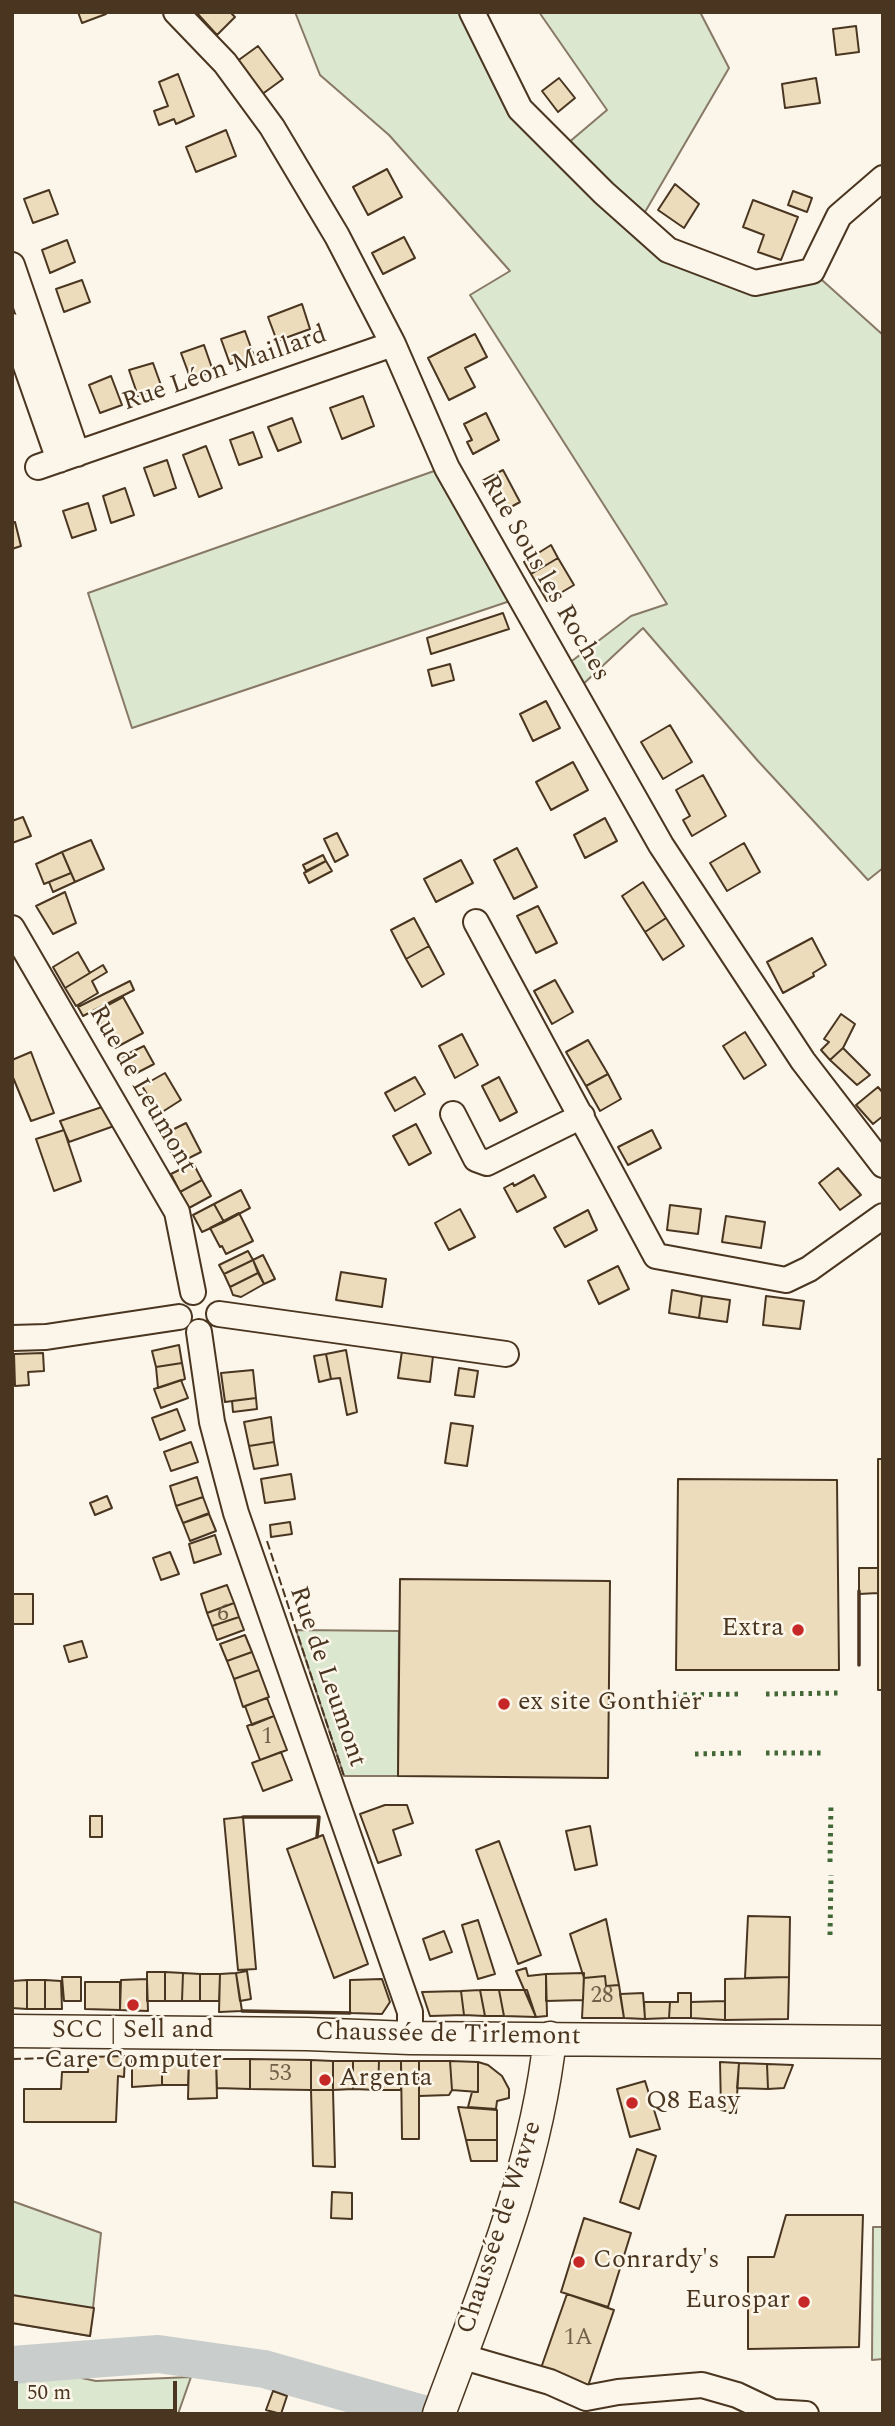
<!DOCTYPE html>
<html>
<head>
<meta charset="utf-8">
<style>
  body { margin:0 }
  #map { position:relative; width:895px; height:2426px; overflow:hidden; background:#fbf6e9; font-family:Spectral,serif }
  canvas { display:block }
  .frame { position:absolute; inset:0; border:14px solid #4a3520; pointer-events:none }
  .scale { position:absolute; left:14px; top:2381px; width:163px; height:32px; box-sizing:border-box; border:4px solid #4a3520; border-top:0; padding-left:9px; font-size:21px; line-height:24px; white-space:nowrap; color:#4a3520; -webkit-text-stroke:5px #fbf6e9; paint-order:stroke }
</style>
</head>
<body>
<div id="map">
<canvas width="895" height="2426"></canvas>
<div class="frame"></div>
<div class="scale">50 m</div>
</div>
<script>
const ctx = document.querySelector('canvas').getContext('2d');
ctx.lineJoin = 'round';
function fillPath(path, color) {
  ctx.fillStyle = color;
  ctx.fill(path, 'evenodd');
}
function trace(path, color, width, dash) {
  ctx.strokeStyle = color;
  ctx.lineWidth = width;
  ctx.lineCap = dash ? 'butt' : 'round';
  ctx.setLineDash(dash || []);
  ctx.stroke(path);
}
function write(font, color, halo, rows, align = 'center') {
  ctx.font = font + ' Spectral,serif';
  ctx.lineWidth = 5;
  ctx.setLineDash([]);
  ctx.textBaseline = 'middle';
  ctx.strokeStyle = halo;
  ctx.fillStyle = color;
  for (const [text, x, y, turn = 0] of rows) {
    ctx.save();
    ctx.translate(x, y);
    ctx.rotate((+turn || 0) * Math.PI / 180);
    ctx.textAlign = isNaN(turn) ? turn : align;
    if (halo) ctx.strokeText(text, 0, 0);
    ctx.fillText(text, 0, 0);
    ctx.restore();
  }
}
const green = new Path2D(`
  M295 12H472L520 109 561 149 607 110 539 12H700L729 68 638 224 754 283 812 271 883 335V868L868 880 758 761 643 628 579 688 564 667 631 616 667 604 470 295 510 271 389 135 320 75Z
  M437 470 516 599 132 728 88 593Z
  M296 1630 399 1631 398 1776H344Z
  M12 2201 101 2233 90 2336 12 2323Z
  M873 2227H883V2359L872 2360Z
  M48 2371 96 2381 191 2377 178 2414H12V2378Z`);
fillPath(green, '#dce7d0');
trace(green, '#887966', 2);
trace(new Path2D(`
  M12 2365 158 2354 264 2369 423 2414`), '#c9cecd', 38);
const building = new Path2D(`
  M78 12H105L106 14 82 23Z
  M196 12H230L235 17 217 35Z
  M856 26 859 52 836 55 833 29Z
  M258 46 283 79 261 95 236 62Z
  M178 74 194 116 176 124 174 119 159 125 154 111 168 106 159 82Z
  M559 78 575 98 558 112 542 91Z
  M816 78 820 103 785 108 782 84Z
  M226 130 236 156 196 172 186 147Z
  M387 169 402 197 368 215 353 187Z
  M675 184 699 204 684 228 658 210Z
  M49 190 58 214 33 223 24 199Z
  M793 191 812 198 807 212 788 205Z
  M753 200 798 217 781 260 758 252 764 235 743 227Z
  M404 237 415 258 383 274 372 253Z
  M67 240 75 262 50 273 42 250Z
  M82 280 90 302 64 312 56 289Z
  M302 304 310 329 277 341 268 317Z
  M245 331 254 356 230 364 221 339Z
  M475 334 487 357 465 368 475 387 449 400 428 358Z
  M204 345 213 371 191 380 181 353Z
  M153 363 162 388 138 396 129 370Z
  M111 376 122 405 100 413 89 385Z
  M363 396 374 426 342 439 330 408Z
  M486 413 499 440 473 454 467 442 472 440 464 424Z
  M292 418 301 442 278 451 268 427Z
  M253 432 262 457 239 465 230 440Z
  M206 446 222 488 199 497 183 455Z
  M167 460 176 488 154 496 144 468Z
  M503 470 520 502 500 513 482 481Z
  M125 488 134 515 111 523 103 496Z
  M88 503 96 530 72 538 63 511Z
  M15 522 21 546 12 549V523Z
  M551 545 558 558 531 574 524 562Z
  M558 558 574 585 547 601 531 574Z
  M503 613 509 629 431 654 427 638Z
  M450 664 454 680 432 686 428 670Z
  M546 701 560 728 533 741 520 714Z
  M670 725 692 762 663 779 641 742Z
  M573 762 588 790 551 810 536 782Z
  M703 775 726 816 692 836 683 820 690 816 676 790Z
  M23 817 31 836 12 843V821Z
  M605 818 617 841 585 858 574 835Z
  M337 833 348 855 335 862 324 839Z
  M91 840 104 869 75 882 62 852Z
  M744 843 760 872 727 891 710 863Z
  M517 848 537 887 514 899 494 860Z
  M62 852 71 873 44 884 36 864Z
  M323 855 326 861 306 871 303 865Z
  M461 860 473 883 436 902 424 879Z
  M326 861 332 871 309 883 304 873Z
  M71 873 75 882 53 892 49 882Z
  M643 882 666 918 645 932 622 896Z
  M65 892 76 923 53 934 36 906Z
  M538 906 557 943 536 953 517 916Z
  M414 918 429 946 406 959 391 930Z
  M666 918 684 946 663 960 645 932Z
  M812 938 826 965 813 973 814 976 783 993 767 962Z
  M429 946 444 974 422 987 406 959Z
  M78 952 90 973 65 988 53 967Z
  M103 965 107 972 92 981 98 993 76 1006 65 988Z
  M555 980 573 1012 552 1024 534 991Z
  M130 981 134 990 83 1016 78 1007Z
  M123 997 143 1033 115 1048 95 1012Z
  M841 1014 855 1024 843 1048 830 1060 821 1050 829 1042 824 1039Z
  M745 1032 766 1065 744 1079 723 1046Z
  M462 1034 478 1065 455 1078 439 1046Z
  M588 1040 608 1074 586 1086 566 1052Z
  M144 1046 154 1064 129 1077 119 1058Z
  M843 1048 870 1075 857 1085 830 1060Z
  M31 1052 54 1113 31 1121 12 1075V1060Z
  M165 1073 181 1100 159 1114 142 1086Z
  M608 1074 621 1099 600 1111 586 1086Z
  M415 1077 425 1094 395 1111 385 1093Z
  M499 1077 517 1112 500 1121 482 1086Z
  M878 1087 883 1093V1116L873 1124 856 1105Z
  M105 1106 114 1126 69 1142 60 1121Z
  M186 1123 201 1152 177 1164 162 1135Z
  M416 1124 431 1153 409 1165 393 1136Z
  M64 1130 81 1181 54 1191 36 1139Z
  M652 1130 661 1148 628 1165 618 1147Z
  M193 1163 202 1180 180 1192 171 1174Z
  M838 1168 861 1195 840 1210 819 1183Z
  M534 1175 546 1197 517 1212 504 1188 513 1183 514 1186Z
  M202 1180 211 1196 189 1208 180 1192Z
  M241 1190 250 1208 224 1222 214 1204Z
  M214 1204 224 1222 202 1232 193 1215Z
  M670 1205 701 1209 698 1234 667 1230Z
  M460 1209 475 1237 449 1250 435 1223Z
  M588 1210 597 1230 565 1247 554 1228Z
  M239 1213 253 1241 226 1254 222 1246 220 1247 210 1228Z
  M726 1216 765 1222 761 1248 722 1242Z
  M248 1251 253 1260 224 1274 219 1265Z
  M263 1255 275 1279 264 1284 253 1260Z
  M253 1260 258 1273 230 1287 224 1274Z
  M618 1266 629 1289 599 1304 588 1281Z
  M341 1272 386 1279 382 1307 336 1300Z
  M258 1273 264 1284 241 1297 233 1295 230 1287Z
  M672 1290 702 1296 699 1318 669 1313Z
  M702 1296 730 1300 727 1322 699 1318Z
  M766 1296 804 1301 800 1329 763 1325Z
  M179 1345 182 1363 156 1367 152 1351Z
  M346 1350 357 1412 347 1415 340 1378 331 1379 326 1354Z
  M402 1351 433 1356 430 1382 398 1378Z
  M43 1353 44 1371 28 1372 29 1385 15 1386 14 1354Z
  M326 1354 331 1379 319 1382 314 1356Z
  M182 1363 185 1379 158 1388 156 1367Z
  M459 1368 478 1371 474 1397 455 1395Z
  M253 1370 256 1398 225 1402 221 1373Z
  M181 1380 188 1398 161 1408 154 1389Z
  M256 1398 257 1409 233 1412 232 1401Z
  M177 1409 185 1430 160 1440 152 1418Z
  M271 1417 274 1442 249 1446 244 1422Z
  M451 1423 473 1426 467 1466 445 1463Z
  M191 1442 198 1462 171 1471 164 1452Z
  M274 1442 278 1465 254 1469 249 1446Z
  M878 1459H883V1690H878Z
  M291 1474 295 1499 265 1503 261 1479Z
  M197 1477 203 1497 176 1506 170 1486Z
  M678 1479 837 1480 839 1670H676Z
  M107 1496 112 1508 95 1515 90 1503Z
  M203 1497 209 1513 183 1523 176 1506Z
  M209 1514 216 1531 190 1541 183 1523Z
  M290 1522 292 1534 271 1537 270 1525Z
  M215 1535 221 1554 194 1563 189 1544Z
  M170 1552 179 1574 161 1580 153 1558Z
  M859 1568H878V1593L859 1594Z
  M400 1579 610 1581 608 1778 398 1776Z
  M227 1585 234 1603 207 1613 201 1594Z
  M12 1594H33V1624H12Z
  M234 1603 239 1617 212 1626 207 1613Z
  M239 1617 244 1630 217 1640 212 1626Z
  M245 1635 252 1652 227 1661 220 1644Z
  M82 1641 87 1657 69 1662 64 1646Z
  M252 1652 259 1670 234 1679 227 1661Z
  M259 1670 269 1697 243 1707 234 1679Z
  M267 1698 274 1716 252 1725 245 1706Z
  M274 1716 287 1750 260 1760 247 1726Z
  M281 1752 292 1780 263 1791 252 1763Z
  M385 1805H407L413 1823 393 1830 401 1855 378 1863 360 1814Z
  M90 1816H102V1837H90Z
  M243 1817 256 1969 238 1970 224 1819Z
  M590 1826 597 1865 575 1870 566 1831Z
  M323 1835 368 1964 334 1978 287 1849Z
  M499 1841 541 1955 518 1964 476 1850Z
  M748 1916 790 1917 789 1977 745 1978Z
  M606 1919 619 1985 606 1986 605 1976 584 1978 570 1934Z
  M478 1920 495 1974 478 1979 462 1925Z
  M444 1931 452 1952 430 1960 423 1939Z
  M526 1968 528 1976 546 1974 547 2016 536 2017 516 1971Z
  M247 1971 251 1999 240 2001 236 1973Z
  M147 1972H165V2001H147Z
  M165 1972 183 1973 182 2001H165Z
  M183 1973 200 1974V2001H182Z
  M236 1973 242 2011 219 2012 220 1974Z
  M584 1973 583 2000 546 2001V1974Z
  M200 1974H220L219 2001H200Z
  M605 1976 606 1986 619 1985 624 2018H582L584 1978Z
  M62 1977H81V2001H64Z
  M789 1977 788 2019 725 2020V1979Z
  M147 1979 148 2011 120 2010 121 1980Z
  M382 1979 390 2002 382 2014 350 2013V1980Z
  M27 1980V2009L12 2008V1981Z
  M27 1980H45V2009H27Z
  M45 1980 61 1981 62 2009H45Z
  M85 1982H120V2010L85 2009Z
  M480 1990 485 2016 464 2015 461 1991Z
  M480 1990H499L504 2016H485Z
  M499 1990H527L536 2017 504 2016Z
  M461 1991 464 2015 430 2016 422 1992Z
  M643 1993 645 2019 624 2018 620 1994Z
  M678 1993H691V2018H669L670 2002H678Z
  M725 2001V2020L691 2018V2002Z
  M644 2002H670L669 2018 645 2019Z
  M125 2056 124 2077 118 2076 116 2122H24V2089H61L62 2072H88L89 2057Z
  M132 2058H162V2085L132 2087Z
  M162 2058H189L188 2085H162Z
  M189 2058 216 2059 217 2098 188 2099Z
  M216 2059H250V2089L217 2088Z
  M250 2059 311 2060V2090L250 2089Z
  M311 2060 333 2061V2090H311Z
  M333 2061H353V2089L333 2090Z
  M353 2061H379L378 2090 353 2089Z
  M379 2061H401V2090H378Z
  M401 2061H419V2139H402Z
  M419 2061H450L452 2090 449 2095 419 2096Z
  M450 2061 478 2062V2092L452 2090Z
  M478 2062 488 2065 502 2076 509 2089V2098L497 2101 496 2109 468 2107 472 2092H478Z
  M720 2062 739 2063 736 2113 721 2110Z
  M739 2063 767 2064 768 2089 737 2088Z
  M767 2064 793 2065 784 2088 768 2089Z
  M645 2081 660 2129 630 2137 617 2089Z
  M311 2090H333L335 2167 313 2166Z
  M458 2107 497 2110V2140H466Z
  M466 2140H497V2161H471Z
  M637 2149 656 2156 639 2209 620 2202Z
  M332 2192 352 2193V2219L331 2218Z
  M786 2215H863L859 2347 748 2349V2257H774Z
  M584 2218 631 2233 608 2307 561 2292Z
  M567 2294 614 2310 588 2386 541 2368Z
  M12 2295 94 2308 90 2336 12 2323Z
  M273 2391 287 2396 281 2414 266 2410Z`);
fillPath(building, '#ecdcbc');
trace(building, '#4a3520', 2);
const minor = new Path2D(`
  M176 12 225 63 272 127 337 236 393 344 447 468 661 845 803 1061 883 1165
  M472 12 520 109 604 193 668 250 755 283 812 271 839 216 883 178
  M12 265 77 454
  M12 326 59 460
  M38 467 393 344
  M476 922 656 1256 786 1280 809 1269 883 1216
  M12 928 177 1212 193 1292
  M453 1114 476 1159 487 1163 582 1116
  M219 1314 506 1354
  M199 1332 212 1422 236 1513 410 2012V2038
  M12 1338 46 1337 179 1317
  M460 2356 550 2382 586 2398 618 2392 702 2385 737 2395 773 2412 806 2414`);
const major = new Path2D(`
  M12 2031 307 2034 410 2038 883 2042
  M439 2414C484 2292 536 2168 550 2038`);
trace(minor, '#4a3520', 28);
trace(major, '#4a3520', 35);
trace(minor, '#fbf6e9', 24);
trace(major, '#fbf6e9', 32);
trace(new Path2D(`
  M766 1694 840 1693
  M675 1695 743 1694
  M766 1753H823
  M881 1753H883
  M695 1754 742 1753
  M830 1862 831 1803
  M830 1935 831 1875`), '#436837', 5, [3.5, 5]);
trace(new Path2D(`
  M267 1541 344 1776
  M12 2059 89 2057`), '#4a3520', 2, [9, 3.5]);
trace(new Path2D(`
  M859 1665V1591
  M243 1817H319L317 1837
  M242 2011 350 2013`), '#4a3520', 3.5);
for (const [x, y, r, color] of [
  [798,1630,7,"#c62828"],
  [504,1704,7,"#c62828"],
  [133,2005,7,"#c62828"],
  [325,2080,7,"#c62828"],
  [632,2103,7,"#c62828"],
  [579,2262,7,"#c62828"],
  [804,2302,7,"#c62828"]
]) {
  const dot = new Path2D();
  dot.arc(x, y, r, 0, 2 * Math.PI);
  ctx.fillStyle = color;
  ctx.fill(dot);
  trace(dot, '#fbf6e9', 2.5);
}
write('23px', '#725f47', null, [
  ["6",223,1615],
  ["1",267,1738],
  ["28",602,1997],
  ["53",280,2075],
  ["1A",578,2339]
]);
write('26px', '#4a3520', '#fbf6e9', [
  ["Rue Léon Maillard",225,370,-19],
  ["Rue Sous les Roches",544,579,60],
  ["Rue de Leumont",141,1090,60],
  ["Rue de Leumont",326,1677,71],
  ["Chaussée de Tirlemont",448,2036,1],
  ["Chaussée de Wavre",501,2228,-72]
]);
write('26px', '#4a3520', '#fbf6e9', [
  ["Extra",784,1630,"right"],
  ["ex site Gonthier",518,1704],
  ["SCC | Sell and",133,2032,"center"],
  ["Care Computer",133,2062,"center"],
  ["Argenta",339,2080],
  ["Q8 Easy",646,2103],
  ["Conrardy's",593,2262],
  ["Eurospar",790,2302,"right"]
], 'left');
</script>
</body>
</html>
